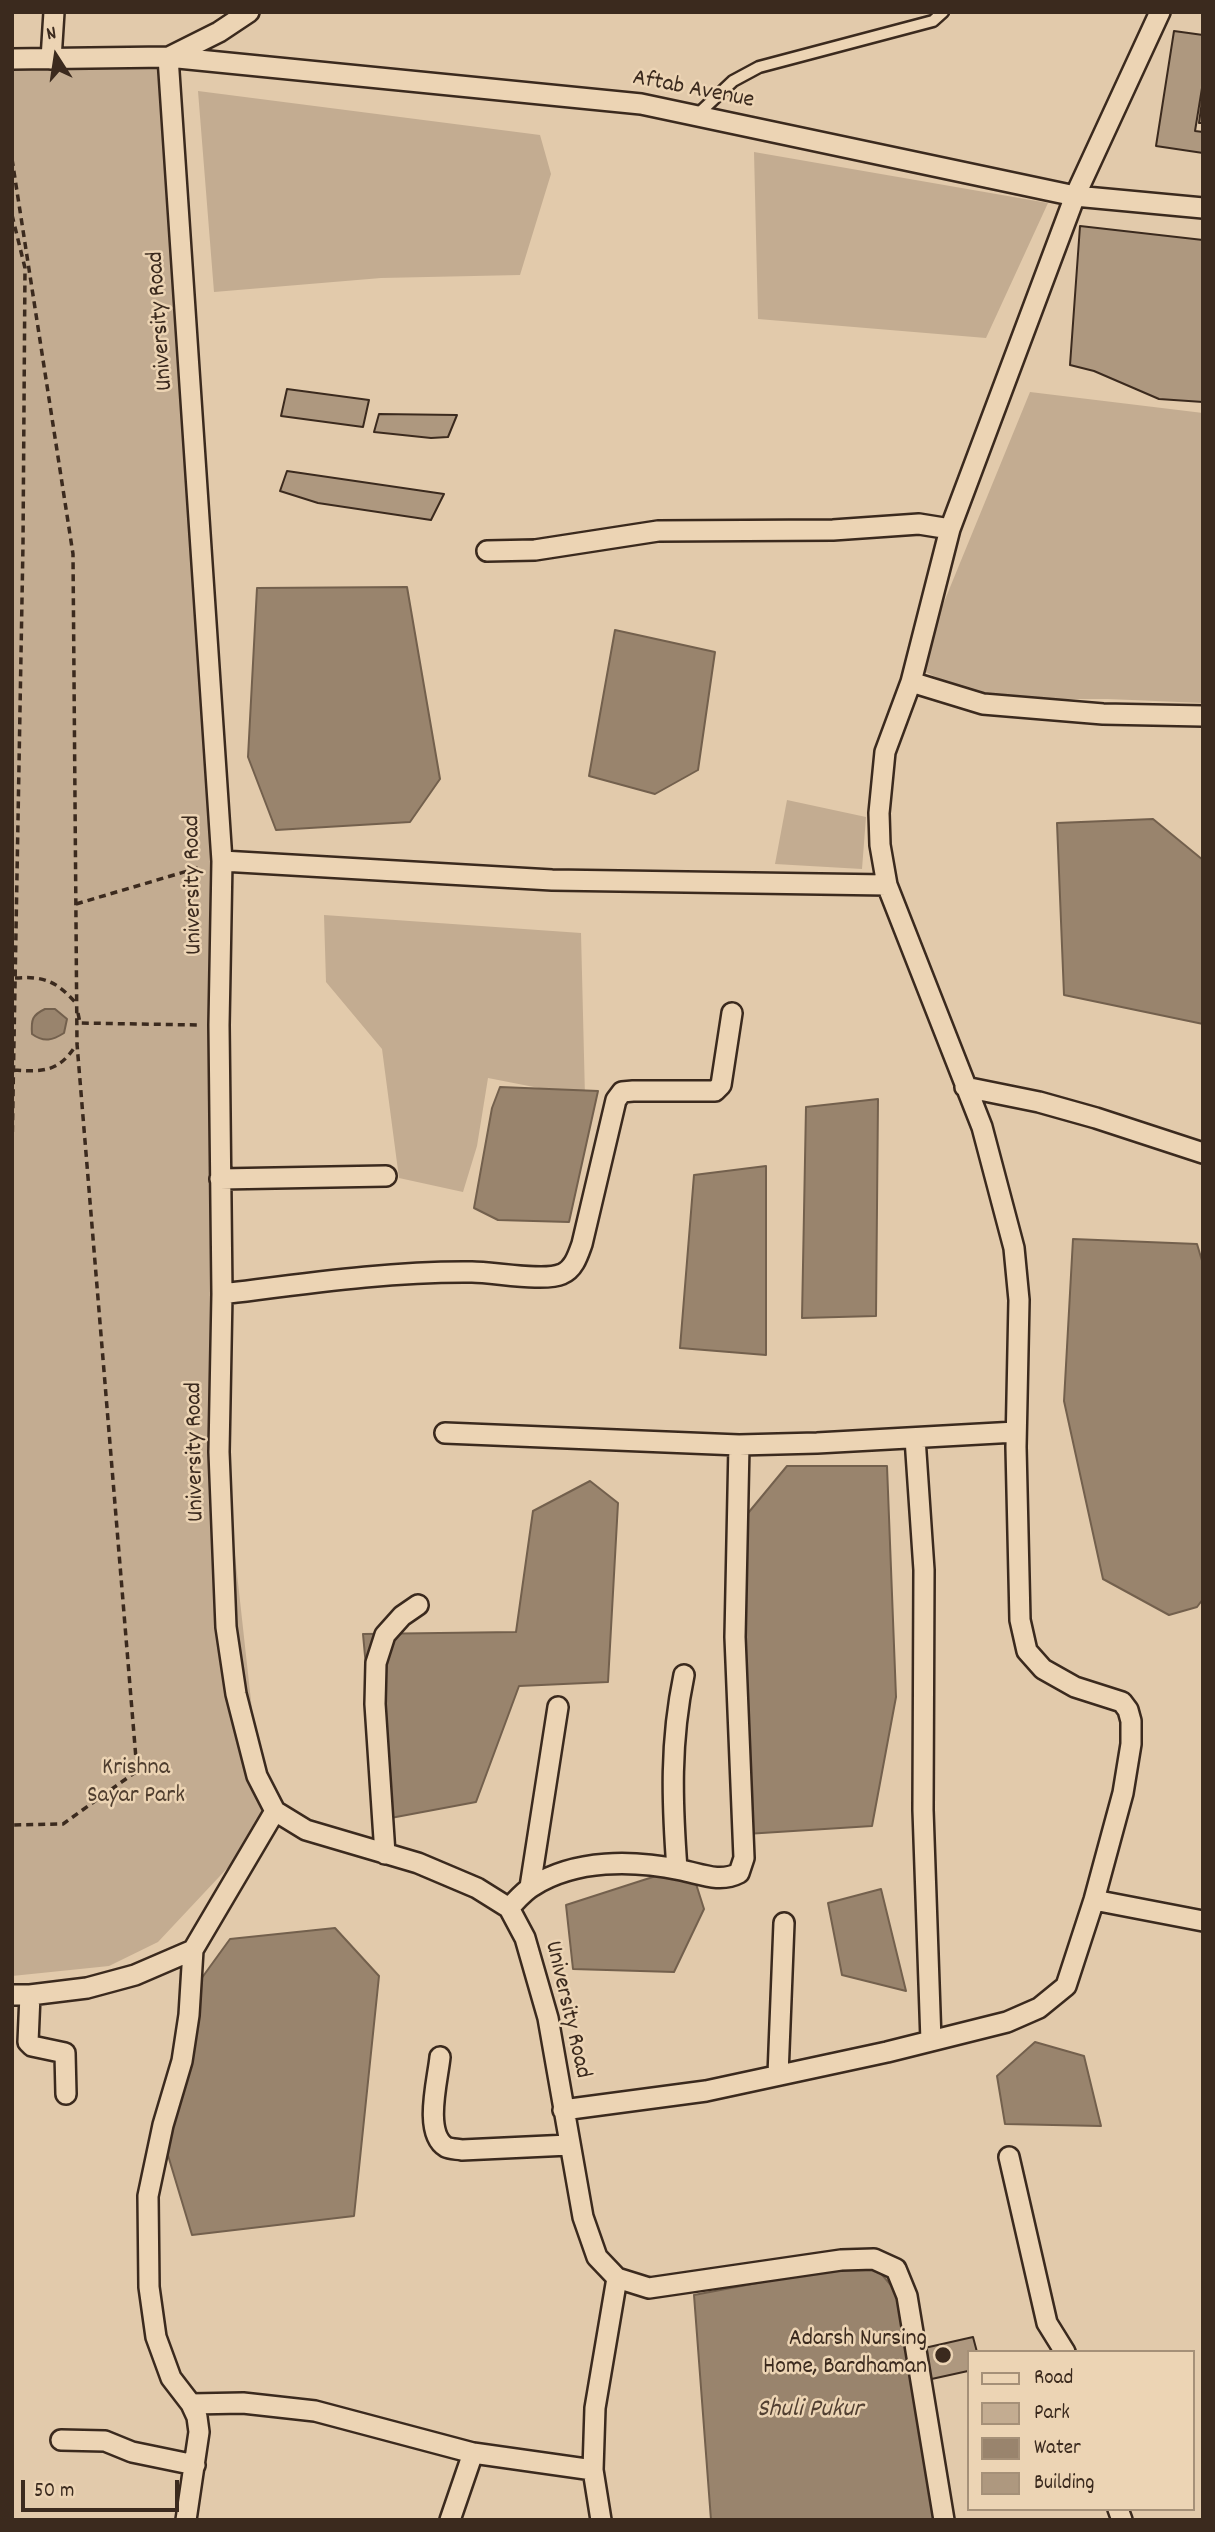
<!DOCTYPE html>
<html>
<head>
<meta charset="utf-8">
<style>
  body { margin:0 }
  #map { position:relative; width:1215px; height:2532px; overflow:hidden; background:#e2caab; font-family:Dekko,sans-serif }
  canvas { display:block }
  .frame { position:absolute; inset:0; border:14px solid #3b2a1e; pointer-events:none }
  .legend { position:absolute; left:967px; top:2350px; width:228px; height:161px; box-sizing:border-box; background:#ecd4b4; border:2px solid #a59078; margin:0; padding:9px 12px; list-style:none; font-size:21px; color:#3b2a1e }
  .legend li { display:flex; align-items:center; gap:14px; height:35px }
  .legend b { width:35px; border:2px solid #a59078 }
  .north { position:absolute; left:21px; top:21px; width:70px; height:70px; -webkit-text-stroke:5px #ecd4b4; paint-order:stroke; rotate:348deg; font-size:19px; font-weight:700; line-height:28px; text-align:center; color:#3b2a1e }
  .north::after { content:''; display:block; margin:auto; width:24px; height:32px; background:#3b2a1e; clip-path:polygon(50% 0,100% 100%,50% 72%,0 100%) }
  .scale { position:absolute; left:21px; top:2480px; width:158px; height:32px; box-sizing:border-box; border:4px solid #3b2a1e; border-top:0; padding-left:9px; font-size:21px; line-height:24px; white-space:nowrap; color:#3b2a1e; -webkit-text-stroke:5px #ecd4b4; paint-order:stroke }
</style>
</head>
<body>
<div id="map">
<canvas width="1215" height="2532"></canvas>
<div class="frame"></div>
<ul class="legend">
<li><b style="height:9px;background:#ecd4b4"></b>Road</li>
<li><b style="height:19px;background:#c3ac91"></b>Park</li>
<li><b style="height:19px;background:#99846d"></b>Water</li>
<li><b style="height:19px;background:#ae987f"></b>Building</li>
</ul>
<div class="north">N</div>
<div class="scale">50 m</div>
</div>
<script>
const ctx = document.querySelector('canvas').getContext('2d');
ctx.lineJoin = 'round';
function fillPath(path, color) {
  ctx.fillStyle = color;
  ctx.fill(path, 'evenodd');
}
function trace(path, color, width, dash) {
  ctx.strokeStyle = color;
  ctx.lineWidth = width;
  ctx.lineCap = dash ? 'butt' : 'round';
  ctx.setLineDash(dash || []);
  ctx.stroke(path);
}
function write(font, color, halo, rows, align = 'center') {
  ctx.font = font + ' Dekko,sans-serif';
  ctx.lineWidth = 5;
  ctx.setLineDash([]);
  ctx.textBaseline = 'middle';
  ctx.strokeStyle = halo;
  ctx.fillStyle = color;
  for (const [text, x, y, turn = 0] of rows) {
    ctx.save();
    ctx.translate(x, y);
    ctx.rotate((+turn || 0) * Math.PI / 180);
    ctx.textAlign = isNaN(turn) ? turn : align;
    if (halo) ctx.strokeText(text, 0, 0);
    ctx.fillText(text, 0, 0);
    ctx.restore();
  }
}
fillPath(new Path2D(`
  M12 57H168L222 861 220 1419 265 1828 158 1942 109 1966 12 1976Z
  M198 91 540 135 551 174 520 275 381 278 214 292Z
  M754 152 1048 203 986 338 758 319Z
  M1030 392 1203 413V703L1108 699H982L917 668Z
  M787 800 866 817 862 869 775 864Z
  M324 915 581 933 585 1097 488 1078 477 1146 463 1192 399 1178 382 1049 326 982Z`), '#c3ac91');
const water = new Path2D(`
  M407 587 440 779 410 822 276 830 248 757 257 588Z
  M615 630 715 652 698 770 655 794 589 776Z
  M1153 819 1203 860V1024L1064 995 1057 823Z
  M45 1009H55L67 1019 64 1033C53 1040 44 1043 32 1034 31 1020 32 1015 45 1009Z
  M500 1087 598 1091 569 1222 498 1220 474 1208 492 1108Z
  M878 1099 876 1316 802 1318 806 1107Z
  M766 1166V1355L680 1348 694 1175Z
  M1073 1239 1197 1244 1203 1264V1599L1197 1607 1169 1615 1103 1579 1064 1401Z
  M787 1466H887L896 1697 872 1826 746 1834 744 1518Z
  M590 1481 618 1503 608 1682 519 1686 476 1802 380 1820 363 1634 516 1632 533 1511Z
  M690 1865 704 1909 674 1972 573 1969 566 1905Z
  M881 1889 906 1991 842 1975 828 1903Z
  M335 1928 379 1976 354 2216 192 2235 167 2152 188 1997 230 1939Z
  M1035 2042 1084 2056 1101 2126 1005 2124 997 2076Z
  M857 2264 878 2270 901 2297 937 2520H711L694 2295Z`);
fillPath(water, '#99846d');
trace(water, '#73604d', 2);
const building = new Path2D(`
  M1174 31 1203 35V82L1195 131 1203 132V153L1156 146Z
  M1202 101H1203V123H1199Z
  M1080 226 1203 240V402L1159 399 1094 371 1070 365Z
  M287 389 369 400 363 427 281 416Z
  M379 414 457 415 448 437 431 438 374 432Z
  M287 471 444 494 431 520 318 503 280 491Z
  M973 2337 977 2352H968V2371L927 2380 920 2349Z`);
fillPath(building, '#ae987f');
trace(building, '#3b2a1e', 2);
const service = new Path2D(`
  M697 115 733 81 759 67 933 21 943 12`);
const minor = new Path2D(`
  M168 57 222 861 219 1025 222 1294 219 1452 226 1627 236 1694 257 1776 275 1811 306 1830 418 1863 477 1888 509 1908 525 1938 548 2018 583 2217 597 2257 617 2278 649 2288 841 2260 874 2259 896 2269 907 2296 944 2520
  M169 57 219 32 249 12
  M12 59 168 57 641 104 1075 196 1203 208
  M51 59 54 12
  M487 551 535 550 658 531 833 530 919 524 950 529
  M911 682 983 704 1103 714 1203 716
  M222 861 552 880 887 885
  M965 1087 1039 1102 1096 1118 1203 1153
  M220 1179 386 1176
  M222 1294C303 1284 390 1271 472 1272 494 1272 544 1282 562 1274 574 1269 578 1255 582 1244L616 1100 622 1092 633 1091H715L721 1085 732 1013
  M445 1433 739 1445 817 1443 1016 1432
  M915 1438 924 1570 923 1810 931 2041
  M385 1854 375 1704 376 1663 385 1635 402 1616 418 1605
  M677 1869C672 1801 670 1742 684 1675
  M530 1887 558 1707
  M1094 1900 1203 1921
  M509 1908C516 1901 524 1891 533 1886 576 1859 633 1860 681 1870 701 1874 720 1883 739 1873L744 1858 735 1637 739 1445
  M12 1995H30L87 1988 135 1975 193 1950 275 1811
  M30 1995 28 2042 32 2046 65 2053 66 2094
  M440 2057C438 2079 423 2133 446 2147 450 2149 457 2149 462 2150L569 2145
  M778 2075 784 1923
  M563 2110 706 2091 887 2052 1007 2022 1039 2008 1066 1986 1094 1900 1123 1793 1131 1744V1721L1128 1710 1122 1702 1075 1687 1043 1669 1027 1651 1020 1620 1016 1447 1019 1300 1014 1248 982 1127 887 885 880 845 879 813 885 752 911 682 950 529 1075 196 1160 12
  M1009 2157 1047 2323 1065 2352
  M191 2404 243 2403 315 2411 473 2453 593 2470
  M61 2440 105 2441 132 2452 195 2465
  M1118 2509 1122 2520
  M186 2520 199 2432 197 2417 191 2404 171 2378 156 2337 149 2287 148 2196 163 2125 182 2061 189 2015 193 1950
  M450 2520 473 2453
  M601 2520 593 2470 595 2408 617 2278`);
trace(service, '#3b2a1e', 15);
trace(minor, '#3b2a1e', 24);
trace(new Path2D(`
  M12 159 73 554 77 1044 137 1771 63 1824 12 1825
  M12 215 25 268 23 544 12 1152
  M76 904 201 867
  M15 978C44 976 56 981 75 1002
  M78 1013 80 1023 199 1025
  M14 1070C43 1072 59 1072 76 1045`), '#3b2a1e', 3.5, [7, 5]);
trace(service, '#ecd4b4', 10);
trace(minor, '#ecd4b4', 19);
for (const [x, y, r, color] of [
  [943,2355,9,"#3b2a1e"]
]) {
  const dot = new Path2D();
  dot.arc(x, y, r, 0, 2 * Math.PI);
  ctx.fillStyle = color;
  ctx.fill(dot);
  trace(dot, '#ecd4b4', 2.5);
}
write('24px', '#3b2a1e', '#ecd4b4', [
  ["Aftab Avenue",693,91,11],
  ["University Road",162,321,-94],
  ["University Road",195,885,-91],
  ["University Road",197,1452,-91],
  ["University Road",566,2010,77]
]);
write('24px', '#4f3e2f', '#ecd4b4', [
  ["Krishna",136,1770],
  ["Sayar Park",136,1798]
]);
write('24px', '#3b2a1e', '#ecd4b4', [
  ["Adarsh Nursing",927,2341],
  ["Home, Bardhaman",927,2369]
], 'right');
write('italic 26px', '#524032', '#ecd4b4', [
  ["Shuli Pukur",810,2411]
]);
</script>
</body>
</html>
